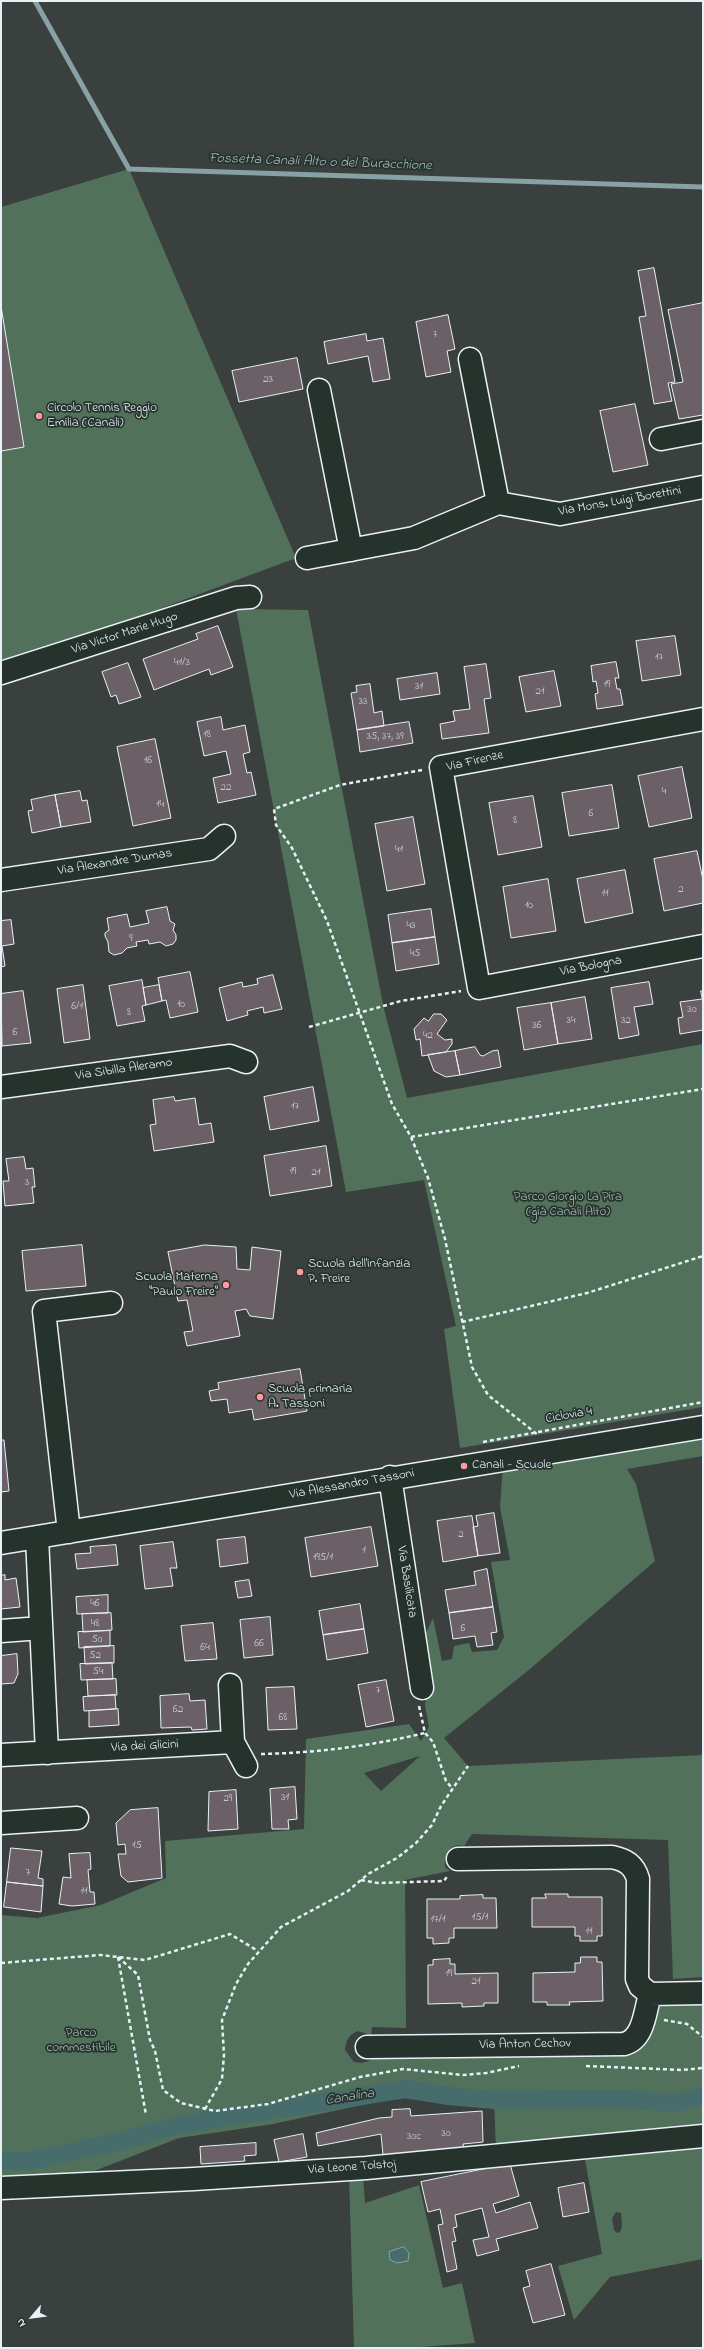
<!DOCTYPE html>
<html>
<head>
<meta charset="utf-8">
<style>
  body { margin:0 }
  #map { position:relative; width:704px; height:2349px; overflow:hidden; background:#3a403e; font-family:"Indie Flower",sans-serif }
  canvas { display:block }
  .frame { position:absolute; inset:0; border:2px solid #e8f1f8; pointer-events:none }
  .north { position:absolute; left:12px; top:2297px; width:40px; height:40px; -webkit-text-stroke:3px #26332d; paint-order:stroke; rotate:242deg; font-size:11px; font-weight:700; line-height:16px; text-align:center; color:#e8f1f8 }
  .north::after { content:''; display:block; margin:auto; width:14px; height:18px; background:#e8f1f8; clip-path:polygon(50% 0,100% 100%,50% 72%,0 100%) }
</style>
</head>
<body>
<div id="map">
<canvas width="704" height="2349"></canvas>
<div class="frame"></div>
<div class="north">N</div>
</div>
<script>
const ctx = document.querySelector('canvas').getContext('2d');
ctx.lineJoin = 'round';
function fillPath(path, color) {
  ctx.fillStyle = color;
  ctx.fill(path, 'evenodd');
}
function trace(path, color, width, dash) {
  ctx.strokeStyle = color;
  ctx.lineWidth = width;
  ctx.lineCap = dash ? 'butt' : 'round';
  ctx.setLineDash(dash || []);
  ctx.stroke(path);
}
function write(font, color, halo, rows, align = 'center') {
  ctx.font = font + ' "Indie Flower",sans-serif';
  ctx.lineWidth = 3.5;
  ctx.setLineDash([]);
  ctx.textBaseline = 'middle';
  ctx.strokeStyle = halo;
  ctx.fillStyle = color;
  for (const [text, x, y, turn = 0] of rows) {
    ctx.save();
    ctx.translate(x, y);
    ctx.rotate((+turn || 0) * Math.PI / 180);
    ctx.textAlign = isNaN(turn) ? turn : align;
    if (halo) ctx.strokeText(text, 0, 0);
    ctx.fillText(text, 0, 0);
    ctx.restore();
  }
}
fillPath(new Path2D(`
  M129 169 296 558 119 624 1 662V207Z
  M236 609 308 610 383 1005 407 1098 703 1044V1407L460 1448 444 1329 456 1326 424 1180 346 1192Z
  M703 1438V1456L627 1469 636 1484 655 1561 530 1669 444 1738 468 1766 703 1755V1977L673 1979 668 1840 472 1834 464 1846C451 1842 444 1854 445 1867L450 1871 405 1880 406 2028 372 2027 371 2035 357 2031C348 2036 346 2041 345 2050L354 2062C364 2064 369 2062 377 2055L629 2053 658 1998 703 1997V2130L496 2149 494 2100 404 2096 273 2124 179 2138 89 2173 1 2177V1915L37 1918 101 1905 166 1878 165 1841 304 1829 306 1739 409 1724 421 1741 429 1727 425 1706 427 1687 422 1641 433 1618 442 1661 452 1659 454 1646 469 1643 472 1652 497 1650 504 1637 491 1562 510 1560 500 1507 503 1466ZM420 1756 381 1791 364 1773Z
  M703 2141V2259L610 2277 574 2320 558 2266 602 2254 584 2154ZM616 2212 621 2213 622 2227 620 2232 617 2233 614 2230 612 2218Z
  M349 2175H363L365 2203 419 2185 443 2288 462 2283 475 2343 407 2348H354Z`), '#52715a');
const water = new Path2D(`
  M404 2247 409 2253 408 2261 397 2263 390 2260 389 2252Z`);
fillPath(water, '#476c6c');
trace(water, '#87a1a4', 1);
trace(new Path2D(`
  M35 1 129 169 703 187`), '#87a1a4', 5);
trace(new Path2D(`
  M1 2161H30L117 2142 180 2125 405 2089 449 2096 494 2100 622 2099 674 2103 703 2096`), '#476c6c', 18);
const building = new Path2D(`
  M654 268 675 382 668 383 672 401 654 404 639 317 646 316 638 271Z
  M703 303V415L679 419 671 384 683 382 668 310Z
  M1 306 24 447 1 451Z
  M448 315 455 349 447 351 451 372 426 377 416 322Z
  M366 334 367 341 383 338 390 379 373 382 368 356 328 364 324 342Z
  M297 358 303 389 239 402 232 371Z
  M635 404 648 465 613 472 600 411Z
  M218 626 233 667 211 675 209 669 154 690 143 659 198 639 196 634Z
  M675 636 681 675 642 681 636 641Z
  M616 662 619 678H615L617 689H620L623 705 597 709 595 694 598 693 596 681 593 682 591 666Z
  M128 663 141 697 119 704 116 695 111 697 102 672Z
  M486 664 491 698 484 699 489 733 442 739 440 724 455 721 453 711 470 709 464 667Z
  M554 671 561 706 526 712 519 677Z
  M437 673 440 694 400 700 397 679Z
  M370 684 374 713 382 711 384 726 357 730 351 693 357 692 356 686Z
  M221 717 223 730 245 725 250 752 243 754 247 773 251 772 256 795 218 803 213 778 231 774 226 751 204 756 197 722Z
  M409 722 413 743 360 752 357 730Z
  M155 739 171 818 133 826 117 747Z
  M682 767 692 818 649 827 638 776Z
  M612 785 619 828 569 836 562 793Z
  M80 791 82 801 87 800 91 822 61 827 55 795Z
  M55 795 61 827 32 833 28 811 33 810 31 800Z
  M533 796 542 847 498 855 489 803Z
  M413 817 425 884 387 891 375 824Z
  M697 851 703 880V903L664 911 654 859Z
  M625 870 633 913 585 923 577 879Z
  M548 879 556 931 511 938 503 887Z
  M167 907 170 921 175 924 173 930 176 935V940L173 944 166 946 160 942 149 944 148 940 136 942 137 946 127 948 122 953 114 955 109 952 108 942 105 936V933L109 930 107 918 127 914 130 927 149 923 146 911Z
  M431 909 435 937 392 943 388 915Z
  M11 920 14 944 2 946 5 966 1 967V921Z
  M435 937 439 964 396 971 392 943Z
  M190 972 198 1012 170 1018 166 1000 162 1001 158 978Z
  M273 975 282 1009 264 1013 263 1007 247 1011 248 1015 227 1021 219 988 242 982 243 987 258 984 257 979Z
  M142 980 146 1005 142 1006 145 1021 117 1026 109 986Z
  M649 982 653 1004 634 1007 639 1035 619 1039 611 988Z
  M83 985 90 1039 64 1043 57 989Z
  M159 985 162 1001 146 1005 143 988Z
  M23 991 31 1043 2 1046 1 994Z
  M701 991H703V1030L680 1034 678 1018 683 1017 680 1002 702 999Z
  M585 997 592 1039 558 1044 551 1003Z
  M551 1003 558 1044 524 1050 517 1008Z
  M434 1014H441L447 1020 437 1034 445 1040 452 1039V1044L446 1052 422 1056 420 1039 416 1040 414 1029 424 1018 428 1021Z
  M475 1047 480 1055 483 1056 492 1051 498 1050 501 1067 460 1075 455 1051Z
  M455 1051 460 1075 446 1077 434 1071 428 1055Z
  M313 1087 319 1121 270 1130 264 1097Z
  M174 1097 175 1101 195 1098 199 1125 211 1123 214 1142 154 1151 150 1125 156 1124 153 1100Z
  M326 1146 332 1186 270 1196 264 1156Z
  M24 1157 26 1169 33 1168 35 1187H32L34 1203 5 1206 3 1181H9L6 1159Z
  M82 1245 86 1286 26 1291 22 1251Z
  M205 1245 236 1247 237 1269 250 1270 252 1247 281 1251 273 1319 250 1316 246 1309 235 1311 240 1336 187 1346 184 1332 193 1331 187 1300 178 1301 168 1252Z
  M300 1369 307 1411 254 1420 252 1409 229 1413 227 1399 211 1401 209 1391 219 1389 218 1383Z
  M1 1440H4L9 1491 1 1492Z
  M494 1513 500 1553 478 1556 473 1527 478 1526 476 1516Z
  M472 1516 478 1556 443 1562 437 1521Z
  M371 1527 378 1566 311 1577 305 1538Z
  M245 1537 248 1563 220 1567 217 1540Z
  M173 1542 177 1568H170L173 1586 145 1589 140 1546Z
  M116 1545 118 1565 77 1569 75 1554 91 1553 90 1547Z
  M487 1569 493 1607 449 1613 445 1590 476 1585 474 1572Z
  M5 1575V1580L16 1578 20 1607 1 1609V1576Z
  M249 1580 252 1596 238 1598 235 1582Z
  M108 1595V1613L77 1614 76 1597Z
  M360 1604 364 1629 323 1635 319 1611Z
  M493 1607 497 1632 491 1633 493 1645 477 1647 475 1636 453 1639 449 1613Z
  M111 1613 112 1630 83 1632 82 1614Z
  M270 1617 273 1655 244 1658 240 1620Z
  M213 1623 217 1659 185 1661 181 1626Z
  M364 1629 368 1653 327 1660 323 1635Z
  M110 1631V1646L79 1648 78 1632Z
  M114 1646V1663L85 1664 84 1647Z
  M17 1654 18 1674 14 1683 1 1684V1656Z
  M112 1663 113 1679 81 1680 80 1664Z
  M116 1679 117 1695 88 1696 87 1680Z
  M386 1680 394 1721 366 1727 358 1685Z
  M294 1687 297 1729 268 1730 266 1688Z
  M189 1694 190 1701 205 1700 207 1729 192 1730 191 1727 161 1728 160 1696Z
  M115 1695 116 1709 84 1711 83 1697Z
  M118 1709 119 1725 89 1727V1711Z
  M295 1787 297 1819 288 1820 289 1829H272L270 1789Z
  M236 1790 238 1829 208 1831 209 1792Z
  M158 1808 162 1878 128 1882 121 1876 118 1854H126L125 1844 118 1845 116 1823 130 1810Z
  M11 1848 42 1851 38 1878 43 1879V1886L7 1882Z
  M90 1853 91 1869 88 1870 90 1892H94L95 1904 72 1906 59 1904 63 1877 71 1878 69 1854Z
  M7 1882 43 1886 41 1912 4 1907Z
  M545 1894H568V1897H602V1936H597V1941H580V1936H575V1927H532V1898H546Z
  M483 1895V1898H496L497 1928H454V1938H449V1943L433 1944V1938H427V1899H460V1896Z
  M581 1957H597V1962H602L603 2001 569 2002 570 2005H547V2002H533V1973L575 1972V1963H580Z
  M450 1959V1964H455V1974L498 1973V2003H484V2006L462 2007V2003L428 2004V1965H433V1960Z
  M410 2109 411 2116 482 2111 483 2142 463 2144 464 2149 383 2155 381 2134 318 2146 316 2133 379 2118 392 2117V2110Z
  M303 2134 307 2157 279 2162 274 2140Z
  M256 2143V2155L244 2156 245 2161 201 2164 200 2147Z
  M510 2164 519 2196 493 2204 496 2213 530 2202 538 2228 496 2239 499 2250 477 2256 473 2240 489 2237 482 2208 455 2215 457 2227 453 2228 456 2241 452 2242 457 2269 447 2272 438 2225 443 2224 440 2209 428 2212 421 2182Z
  M584 2183 589 2212 563 2217 558 2188Z
  M551 2264 565 2315 533 2323 523 2288 530 2286 526 2271Z`);
fillPath(building, '#6a6066');
trace(building, '#e8f1f8', 1);
const minor = new Path2D(`
  M470 359 498 503
  M319 390 351 550
  M661 439 703 431
  M307 558 414 538 498 503 560 514 703 487
  M1 673 236 598 250 597
  M703 719 441 767 479 988 703 946
  M1 880 209 849 224 836
  M1 1087 230 1056 246 1062
  M390 1477 422 1688
  M69 1532 44 1311 111 1303
  M37 1537 47 1753
  M1 1543 703 1427
  M1 1631 41 1628
  M233 1742 246 1766
  M1 1755 233 1742 230 1685
  M1 1823 77 1818
  M458 1859 612 1857C626 1860 634 1865 638 1879L637 1979 640 1986 650 1994 703 1993
  M367 2047 624 2044C644 2039 645 2011 650 1994
  M1 2188 194 2179 366 2168 703 2136`);
trace(minor, '#e8f1f8', 25);
trace(new Path2D(`
  M422 770 340 785 274 809 276 825 292 848 327 921 392 1104 411 1137 428 1178 445 1239 472 1367 488 1395 538 1435
  M309 1027 401 1001 461 991
  M411 1137 703 1089
  M462 1322 587 1293 703 1256
  M483 1442 703 1402
  M419 1706 425 1733 433 1742 446 1781 452 1788
  M261 1754C317 1753 370 1746 425 1733
  M361 1880 378 1883 444 1881 448 1875
  M118 1957 138 1975 150 2040 155 2051 163 2090 181 2103 215 2111 268 2104 360 2077 403 2069 463 2075 486 2073 519 2066
  M118 1957 146 2115
  M1 1963 100 1955 145 1960 230 1934 258 1951
  M664 2020 687 2024 703 2037
  M586 2066 682 2070 703 2068
  M205 2109 222 2079 224 2055 222 2020 236 1984 248 1964 281 1927 348 1891 368 1874 397 1858 416 1843 432 1825 441 1806 468 1766`), '#e8f1f8', 2.5, [4, 3]);
trace(minor, '#26332d', 22);
for (const [x, y, r, color] of [
  [39,416,4,"#ff9aa2"],
  [300,1272,4,"#ff9aa2"],
  [226,1285,4,"#ff9aa2"],
  [260,1397,4,"#ff9aa2"],
  [464,1466,4,"#ff9aa2"]
]) {
  const dot = new Path2D();
  dot.arc(x, y, r, 0, 2 * Math.PI);
  ctx.fillStyle = color;
  ctx.fill(dot);
  trace(dot, '#26332d', 1.5);
}
write('11px', '#c8cdd4', null, [
  ["7",435,335],
  ["23",268,380],
  ["17",659,658],
  ["41/3",182,663],
  ["19",607,685],
  ["31",419,687],
  ["21",540,692],
  ["33",363,702],
  ["18",207,735],
  ["35, 37, 39",385,737],
  ["16",148,761],
  ["22",226,788],
  ["4",664,792],
  ["14",160,805],
  ["6",591,814],
  ["8",515,821],
  ["41",399,850],
  ["2",681,890],
  ["11",605,894],
  ["10",529,906],
  ["43",411,926],
  ["9",131,939],
  ["45",415,954],
  ["10",181,1005],
  ["6/1",77,1007],
  ["30",692,1010],
  ["8",129,1013],
  ["34",571,1021],
  ["32",626,1021],
  ["36",537,1026],
  ["6",15,1033],
  ["42",428,1036],
  ["17",295,1107],
  ["19",293,1172],
  ["21",316,1173],
  ["3",27,1183],
  ["2",461,1535],
  ["1",364,1551],
  ["195/1",323,1558],
  ["46",95,1604],
  ["48",95,1624],
  ["6",463,1629],
  ["50",97,1640],
  ["66",259,1644],
  ["64",205,1648],
  ["52",95,1656],
  ["54",98,1672],
  ["7",378,1691],
  ["62",178,1710],
  ["68",283,1718],
  ["31",285,1798],
  ["29",228,1799],
  ["15",137,1846],
  ["7",28,1873],
  ["11",84,1892],
  ["15/1",480,1918],
  ["17/1",438,1920],
  ["11",589,1932],
  ["19",449,1974],
  ["21",476,1982],
  ["30",446,2134],
  ["30c",414,2137]
]);
write('13px', '#e8f1f8', '#26332d', [
  ["Circolo Tennis Reggio",47,409],
  ["Emilia (Canali)",47,424],
  ["Scuola dell'infanzia",308,1265],
  ["P. Freire",308,1280],
  ["Scuola Materna",218,1278,"right"],
  ["\"Paulo Freire\"",218,1293,"right"],
  ["Scuola primaria",268,1390],
  ["A. Tassoni",268,1405],
  ["Canali - Scuole",472,1466]
], 'left');
write('13px', '#e8f1f8', '#26332d', [
  ["Via Mons. Luigi Borettini",620,502,-10],
  ["Via Victor Marie Hugo",125,634,-18],
  ["Via Firenze",475,762,-13],
  ["Via Alexandre Dumas",115,863,-9],
  ["Via Bologna",591,967,-11],
  ["Via Sibilla Aleramo",124,1070,-8],
  ["Ciclovia 4",569,1416,-10],
  ["Via Alessandro Tassoni",352,1485,-10],
  ["Via Basilicata",406,1582,81],
  ["Via dei Glicini",145,1747,-3],
  ["Via Anton Cechov",525,2045,-1],
  ["Via Leone Tolstoj",352,2168,-4]
]);
write('13px', '#acbeb9', '#26332d', [
  ["Parco Giorgio La Pira",568,1198],
  ["(già Canali Alto)",568,1213],
  ["Parco",81,2034],
  ["commestibile",81,2049]
]);
write('italic 14px', '#a8bcc0', '#26332d', [
  ["Fossetta Canali Alto o del Buracchione",320,163,2],
  ["Canalina",350,2098,-9]
]);
</script>
</body>
</html>
